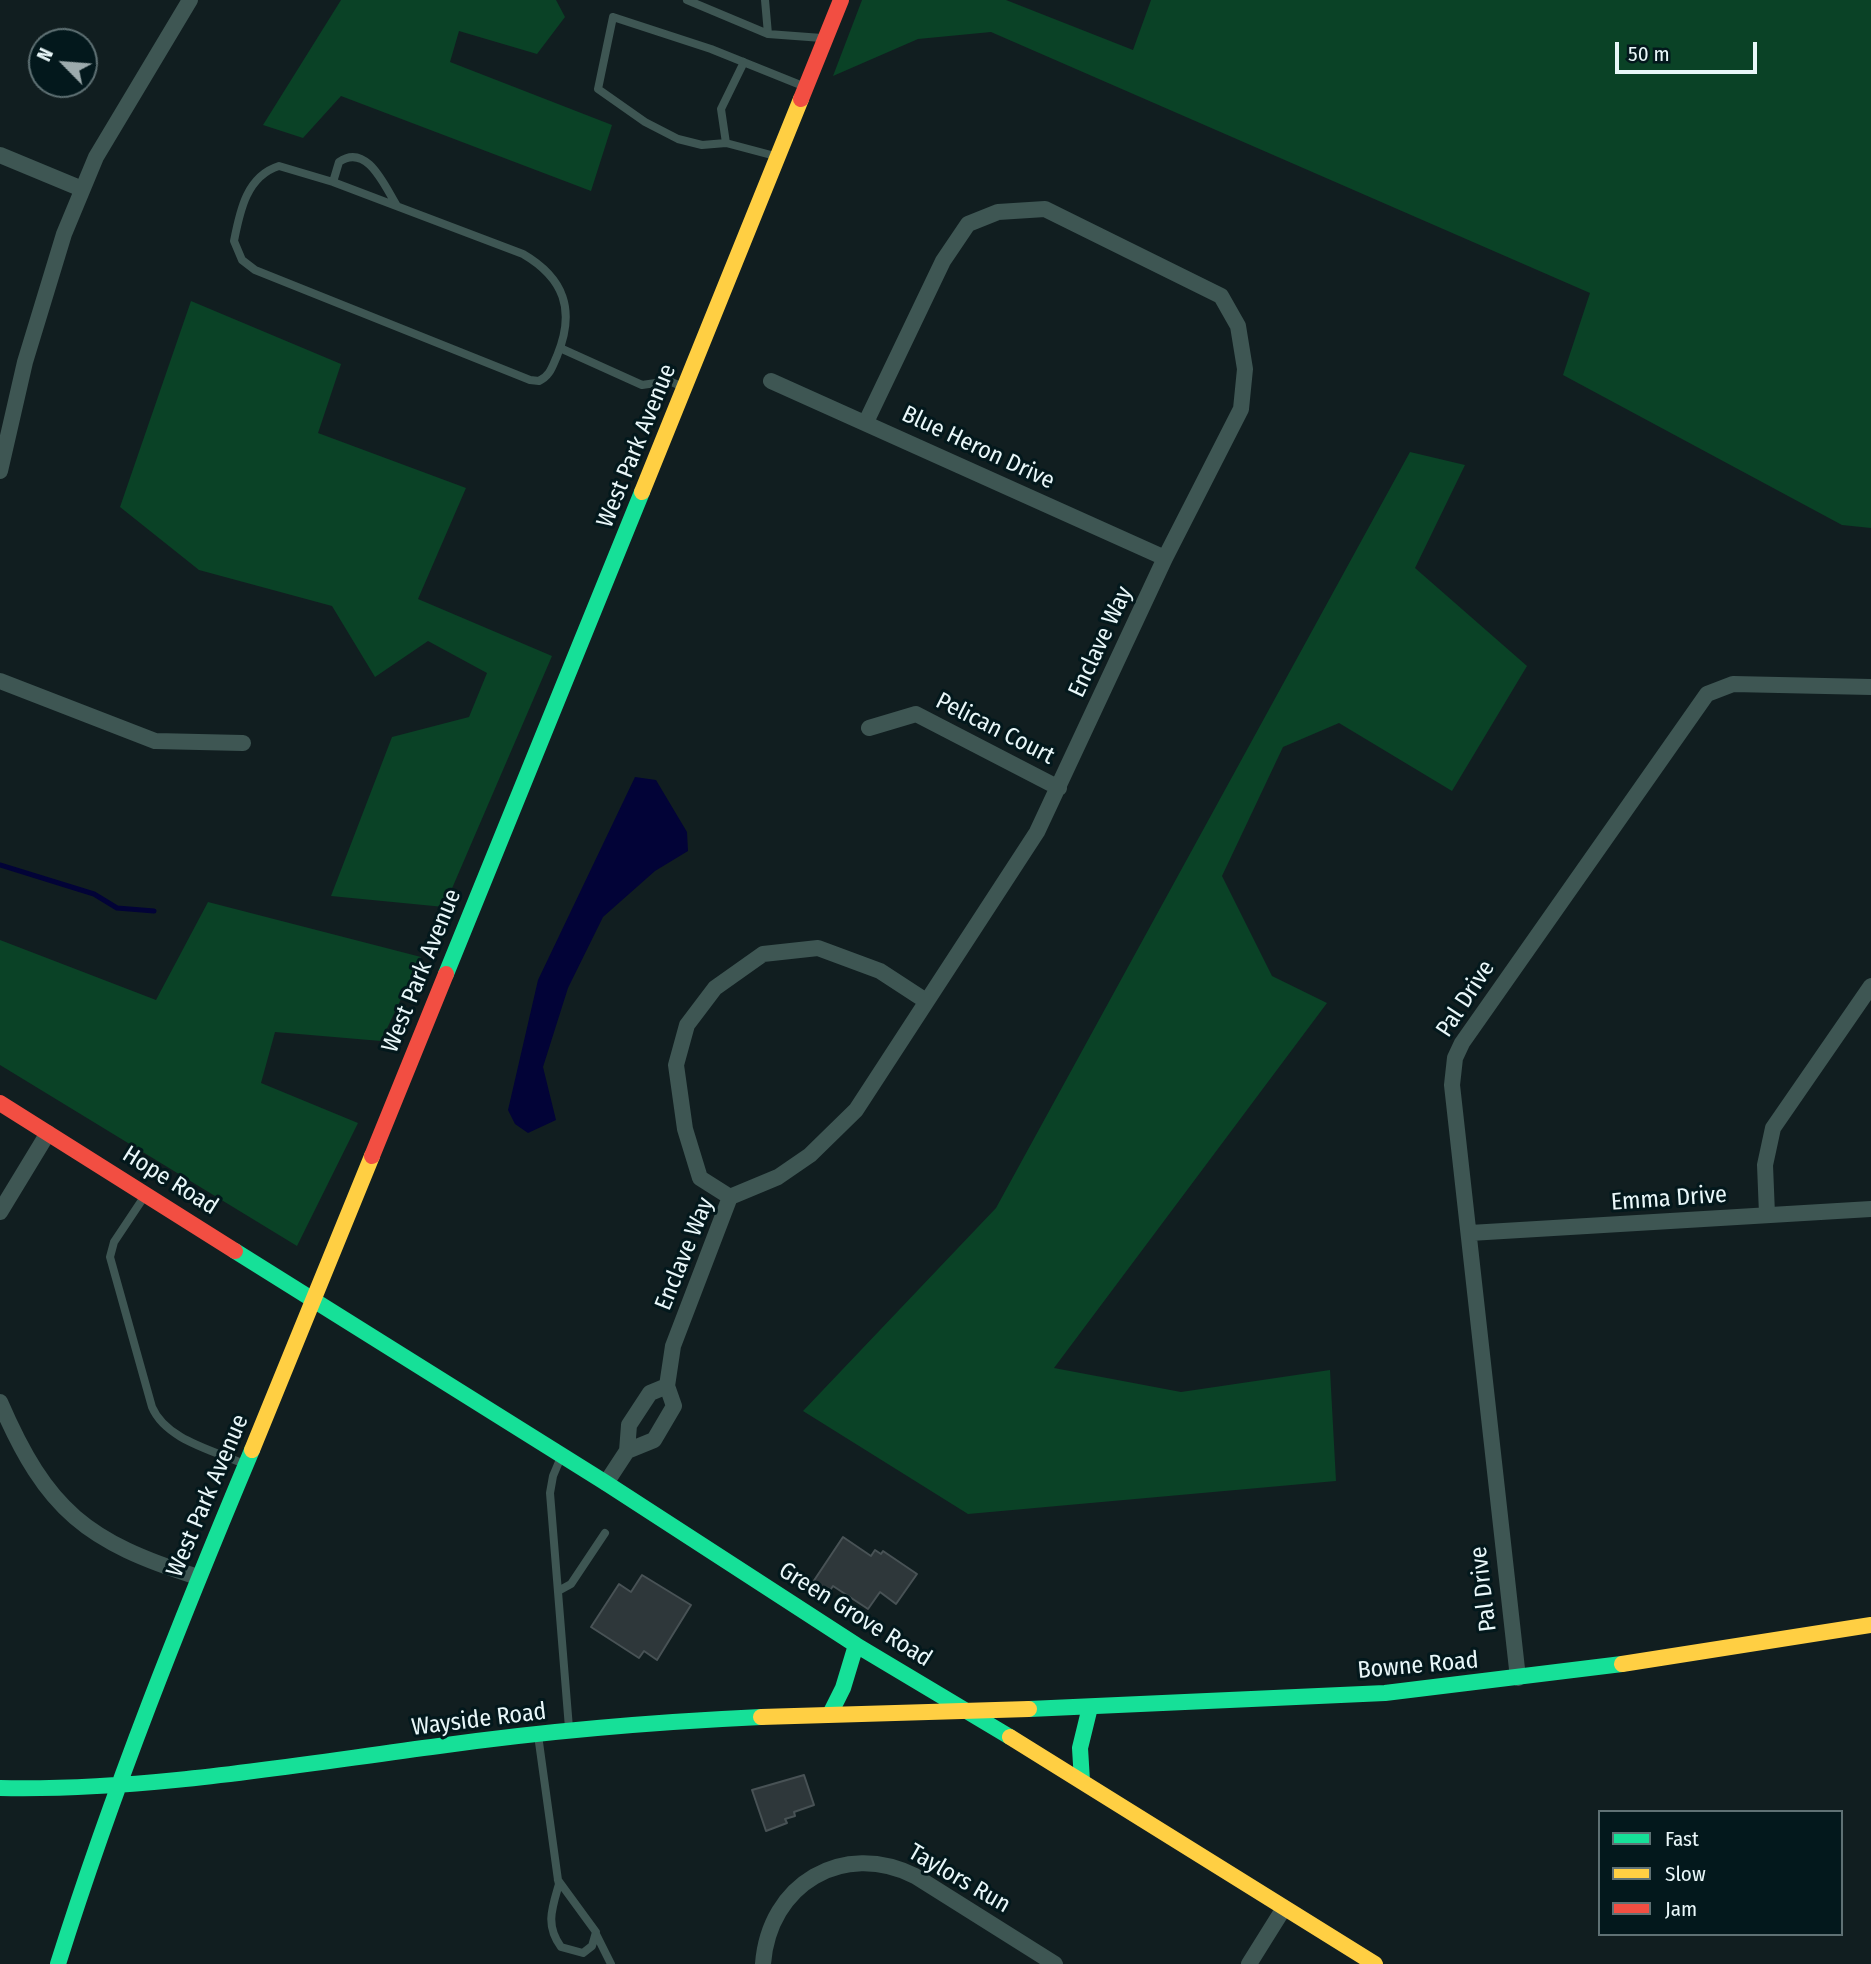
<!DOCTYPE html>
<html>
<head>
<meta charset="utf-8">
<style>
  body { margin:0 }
  #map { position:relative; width:1871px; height:1964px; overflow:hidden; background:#111e20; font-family:"Fira Sans Condensed",sans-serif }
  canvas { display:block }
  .legend { position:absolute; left:1598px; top:1810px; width:245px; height:126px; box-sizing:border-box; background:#03181c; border:2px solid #5f7174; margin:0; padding:9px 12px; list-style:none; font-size:21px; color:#e9f7f9 }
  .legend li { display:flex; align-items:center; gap:14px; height:35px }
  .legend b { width:35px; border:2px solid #5f7174 }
  .north { position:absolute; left:28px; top:28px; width:70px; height:70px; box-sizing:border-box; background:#03181c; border:2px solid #5f7174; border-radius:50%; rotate:295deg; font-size:19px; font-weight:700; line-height:28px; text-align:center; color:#e9f7f9 }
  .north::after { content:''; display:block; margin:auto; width:24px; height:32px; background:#9dabad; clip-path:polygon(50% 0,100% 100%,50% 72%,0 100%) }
  .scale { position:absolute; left:1615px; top:42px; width:142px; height:32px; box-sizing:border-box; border:4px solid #e9f7f9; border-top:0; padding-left:9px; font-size:21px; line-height:24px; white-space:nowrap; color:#e9f7f9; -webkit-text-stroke:5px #03181c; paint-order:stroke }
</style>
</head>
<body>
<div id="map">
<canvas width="1871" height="1964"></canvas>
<ul class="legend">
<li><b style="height:9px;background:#16e098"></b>Fast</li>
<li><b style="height:9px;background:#ffcf43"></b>Slow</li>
<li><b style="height:9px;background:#f24e42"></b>Jam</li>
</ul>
<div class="north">N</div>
<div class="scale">50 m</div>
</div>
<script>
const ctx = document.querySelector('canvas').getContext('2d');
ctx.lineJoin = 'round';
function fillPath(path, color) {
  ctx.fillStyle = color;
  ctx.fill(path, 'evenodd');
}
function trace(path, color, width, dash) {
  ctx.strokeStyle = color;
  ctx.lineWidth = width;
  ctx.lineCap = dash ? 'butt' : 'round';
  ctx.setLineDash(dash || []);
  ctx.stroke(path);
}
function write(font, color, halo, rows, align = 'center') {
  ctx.font = font + ' "Fira Sans Condensed",sans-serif';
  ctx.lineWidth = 6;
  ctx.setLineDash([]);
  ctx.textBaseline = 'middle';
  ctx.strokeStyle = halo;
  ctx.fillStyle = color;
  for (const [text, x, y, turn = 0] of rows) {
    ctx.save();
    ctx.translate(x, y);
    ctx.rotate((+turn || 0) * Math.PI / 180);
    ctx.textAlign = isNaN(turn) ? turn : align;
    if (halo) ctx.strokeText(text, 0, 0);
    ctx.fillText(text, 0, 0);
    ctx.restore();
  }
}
fillPath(new Path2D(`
  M341 0H556L565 17 537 54 459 31 450 62 612 125 591 191 341 96 303 138 263 125Z
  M862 0H1006L1133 50 1151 0H1871V528L1842 525 1563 375 1590 293 991 32 918 39 833 76Z
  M191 301 341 364 318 433 466 488 418 599 552 656 444 907 331 896 392 737 469 717 487 673 428 641 375 677 332 606 199 570 120 507Z
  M1410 452 1465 465 1415 568 1527 666 1452 791 1339 723 1283 747 1222 876 1272 976 1327 1003 1054 1368 1181 1392 1330 1370 1336 1481 968 1514 803 1411 996 1208Z
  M208 902 421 957 381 1041 275 1032 261 1083 358 1123 297 1246 0 1065V940L156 1000Z`), '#0a4226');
fillPath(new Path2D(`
  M635 777 656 780 687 832 688 851 655 871 603 917 568 988 543 1067 556 1120 528 1133 515 1124 508 1110 538 980Z`), '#020337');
trace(new Path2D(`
  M0 865 94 894 117 908 154 911`), '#020337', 5);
const building = new Path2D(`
  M843 1537 871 1556 875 1550 881 1554 883 1551 917 1574 896 1604 880 1592 868 1609 833 1586 826 1596 811 1585Z
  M642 1575 691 1605 657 1660 644 1651 639 1658 591 1627 619 1584 631 1592Z
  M804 1775 814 1805 794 1812 795 1816 785 1819 787 1823 766 1831 752 1790Z`);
fillPath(building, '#2e373a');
trace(building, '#485255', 2);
trace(new Path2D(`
  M687 0 768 34 822 38
  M765 0 768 34
  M726 143 721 109 744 62
  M775 156 726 143 702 145 678 139 645 122 598 89 613 17 711 49 803 86
  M279 166 333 182 523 254C564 278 576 310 557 356 552 367 550 376 539 381L530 380 255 270 242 260 234 241C240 210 247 176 279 166Z
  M333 182 339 162C367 142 385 187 397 206
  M560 348 642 385 669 381 681 386
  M144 1197 114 1242 110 1257 152 1407C166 1440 213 1450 244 1464
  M561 1457 553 1476 550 1493 569 1728
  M560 1590 571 1584 605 1533
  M538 1735 558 1880 559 1884C552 1908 545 1925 561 1947L583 1953 592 1946 596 1932 558 1880
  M596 1934 611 1964`), '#3e5653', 8);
trace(new Path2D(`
  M0 155 82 189
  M771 381 1165 558
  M0 471 25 362 64 234 96 157 190 0
  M0 681 155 741 243 743
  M869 728 916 714 1059 788
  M730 1197 700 1178 685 1129 676 1065 687 1025 715 988 763 954 818 948 880 971 926 1001
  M0 1212 48 1133
  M1767 1214 1765 1165 1773 1128 1871 986
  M1470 1233 1871 1209
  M0 1402C47 1511 87 1542 198 1577
  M627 1451 654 1440 674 1406 667 1386 673 1346 730 1197 778 1177 810 1155 856 1110 1037 832 1165 558 1241 409 1245 369 1238 326 1221 296 1045 209 998 212 968 224 943 261 866 422
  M606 1483 627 1451 629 1425 650 1393 667 1386
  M1518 1678 1452 1085 1455 1058 1462 1043 1707 694 1733 684 1871 687
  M763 1964C769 1884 843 1840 915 1876L1055 1964
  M1249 1964 1284 1908`), '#3e5653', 16);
trace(new Path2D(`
  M446 974 642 492
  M235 1251 606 1483 856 1645 1010 1737
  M1029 1709 1385 1693 1622 1664
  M830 1714 843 1688 856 1645
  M1082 1781 1080 1748 1090 1707
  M0 1788C147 1791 293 1765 439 1746 546 1731 653 1722 761 1717
  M58 1964C113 1789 181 1619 252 1450`), '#16e098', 16);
trace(new Path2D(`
  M642 492 801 99
  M252 1450 372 1156
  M1622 1664 1871 1625
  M761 1717 1029 1709
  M1010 1737 1375 1964`), '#ffcf43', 16);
trace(new Path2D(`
  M801 99 841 0
  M0 1103 235 1251
  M372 1156 446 974`), '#f24e42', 16);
write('24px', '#e9f7f9', '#03181c', [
  ["West Park Avenue",637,446,-68],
  ["Blue Heron Drive",978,448,25],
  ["Enclave Way",1101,642,-65],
  ["Pelican Court",995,729,27],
  ["West Park Avenue",422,971,-68],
  ["Pal Drive",1466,999,-57],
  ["Hope Road",170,1181,32],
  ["Emma Drive",1669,1199,-4],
  ["Enclave Way",685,1254,-68],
  ["West Park Avenue",208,1496,-67],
  ["Pal Drive",1484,1589,-97],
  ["Green Grove Road",855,1615,32],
  ["Bowne Road",1418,1666,-5],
  ["Wayside Road",479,1720,-7],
  ["Taylors Run",959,1879,30]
]);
</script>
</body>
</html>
